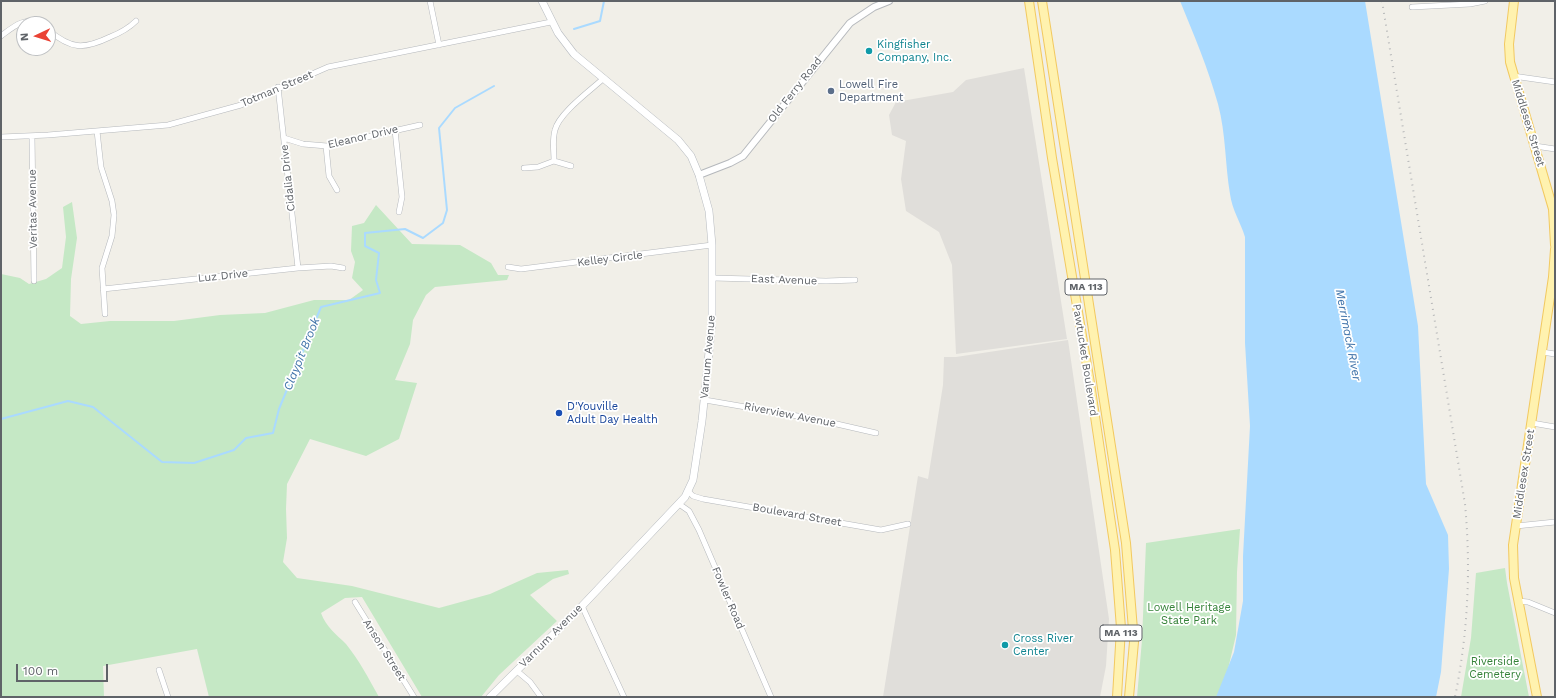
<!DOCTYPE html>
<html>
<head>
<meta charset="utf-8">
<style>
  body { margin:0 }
  #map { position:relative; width:1556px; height:698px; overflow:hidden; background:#f1efe8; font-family:"Work Sans",sans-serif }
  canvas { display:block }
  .frame { position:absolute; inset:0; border:2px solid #5f6368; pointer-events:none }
  .north { position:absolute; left:16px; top:16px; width:40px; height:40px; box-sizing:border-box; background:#fff; border:1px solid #bfc1c3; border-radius:50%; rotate:266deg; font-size:11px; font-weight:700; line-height:16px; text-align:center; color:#5f6368 }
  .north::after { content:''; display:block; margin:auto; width:14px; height:18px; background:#ea4335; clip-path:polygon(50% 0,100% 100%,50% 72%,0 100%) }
  .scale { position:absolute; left:16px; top:664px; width:92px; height:18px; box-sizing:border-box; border:2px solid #5f6368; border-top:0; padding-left:5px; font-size:12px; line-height:14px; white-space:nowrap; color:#5f6368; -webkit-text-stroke:3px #fff; paint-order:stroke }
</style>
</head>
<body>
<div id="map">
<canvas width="1556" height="698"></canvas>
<div class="frame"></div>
<div class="north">N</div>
<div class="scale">100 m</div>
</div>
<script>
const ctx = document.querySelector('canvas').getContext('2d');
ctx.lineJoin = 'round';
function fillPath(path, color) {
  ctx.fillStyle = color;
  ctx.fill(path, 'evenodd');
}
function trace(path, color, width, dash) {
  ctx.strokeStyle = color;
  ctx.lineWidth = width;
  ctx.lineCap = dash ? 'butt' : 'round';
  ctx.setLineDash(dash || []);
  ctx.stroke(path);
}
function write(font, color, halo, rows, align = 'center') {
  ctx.font = font + ' "Work Sans",sans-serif';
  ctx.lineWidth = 3.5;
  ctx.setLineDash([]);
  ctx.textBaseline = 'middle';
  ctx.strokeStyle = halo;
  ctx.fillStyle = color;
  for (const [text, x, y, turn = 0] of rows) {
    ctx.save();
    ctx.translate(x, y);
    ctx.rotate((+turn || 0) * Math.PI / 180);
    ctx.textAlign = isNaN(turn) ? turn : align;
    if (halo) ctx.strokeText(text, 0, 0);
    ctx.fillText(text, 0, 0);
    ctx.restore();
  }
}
fillPath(new Path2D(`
  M1024 68 1067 339 956 354 952 265 939 232 906 211 901 179 906 141 892 135 889 115 896 102 953 92 966 80Z
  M1068 340 1109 619 1106 666 1100 697H883L918 476 928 479 943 385 944 357H956Z`), '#e0deda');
fillPath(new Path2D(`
  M72 202 77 238 71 279 70 316 81 324 110 321H174L220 315 265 313 314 300H349L363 290 352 278 355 262 351 251 352 226 364 223 376 205 412 244 460 245 491 263 498 275H509L507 280 435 287 426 295 413 320 410 344 395 380 417 383 399 439 366 456 310 439 287 484 286 509 287 538 283 562 297 578 352 586 439 608 490 594 537 573 568 570 569 574 553 579 530 595 557 621 499 675 481 697H422L362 597 345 598 321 613C326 627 336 634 346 644 359 660 369 679 379 697H209L197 649 103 666 104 697H1V274L20 278 29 284 46 279 62 268 66 237 63 207Z
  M1240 529 1237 572 1236 635 1225 682 1219 697H1137L1142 640 1146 543Z
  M1505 568 1507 583 1529 697H1461L1471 638 1476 573Z`), '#c5e8c5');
fillPath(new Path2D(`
  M1180 1H1365L1418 326 1426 484 1448 535 1449 569 1441 672 1436 697H1216L1234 652 1243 601V556L1250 426 1245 343V237C1241 223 1232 210 1230 194 1225 164 1226 134 1218 104 1208 68 1194 35 1180 1Z`), '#aadaff');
trace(new Path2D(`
  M574 29 600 21 604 1
  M1 419 68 401 93 407 162 462 194 463 234 450 246 438 273 433 279 409 321 307 380 293 376 280 379 253 365 246V233L405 229 423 238 443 223 447 210 439 128 455 108 494 86`), '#aadaff', 2);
const minor = new Path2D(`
  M430 1 439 45
  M1412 7 1470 4 1485 1
  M48 30C71 49 83 50 110 37 120 33 128 29 136 21
  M1 36C13 27 25 16 41 24
  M1513 76 1555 82
  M278 87 298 268
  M395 130 402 197 399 212
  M97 131 101 167 112 201 114 215 112 236 102 268 105 314
  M32 136 34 281
  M1 137 48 135 168 125 241 105 328 67 551 22
  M284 138 303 144 327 146 420 125
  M326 146 329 176 337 190
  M1535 146 1555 149
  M554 161C554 150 552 140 555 130 559 113 591 90 604 78
  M524 168 538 167 554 161 571 166
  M508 267 521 269 712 245
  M713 278 826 281 855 280
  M103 289 298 268 331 266 343 268
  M1542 352 1555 354
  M705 400 815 419 876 433
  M1532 423 1555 427
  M688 491 693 496 703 499 881 530 908 524
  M679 504 689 511 699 530 771 697
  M1516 526 1555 522
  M1518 601 1528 602 1555 613
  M355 602 414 697
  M582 606 624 697
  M159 670 168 697
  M517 671 530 682 541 697`);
const tertiary = new Path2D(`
  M699 175 730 163 743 156 850 23 874 7 889 1`);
const secondary = new Path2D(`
  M490 697 582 606 685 497 693 480 702 421 712 322V245L709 211 699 175 691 156 678 140 574 54 558 33 542 1`);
const primary = new Path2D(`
  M1029 1 1052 158 1090 383 1115 550 1121 628 1117 697
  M1042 1 1126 543 1134 642 1129 697
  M1514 1 1509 44 1510 62 1553 209 1555 245
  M1537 697 1514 578 1513 545 1553 277 1555 249`);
trace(minor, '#b5b8bc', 6);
trace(tertiary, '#b5b8bc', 8);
trace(secondary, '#b6babf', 8);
trace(primary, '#f2c960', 10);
trace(minor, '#fff', 5);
trace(tertiary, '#fff', 6);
trace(secondary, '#fff', 7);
trace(primary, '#fff2af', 8);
trace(new Path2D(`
  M1382 1 1465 504C1471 569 1468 633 1455 697`), '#b6b7b8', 2, [1, 5]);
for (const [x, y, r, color] of [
  [869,51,4,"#0f9aa8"],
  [831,91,4,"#5c6f8a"],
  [559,413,4,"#1a4fb4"],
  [1005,645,4,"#0f9aa8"]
]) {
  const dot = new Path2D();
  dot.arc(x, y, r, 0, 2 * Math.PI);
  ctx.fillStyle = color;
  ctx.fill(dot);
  trace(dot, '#fff', 1.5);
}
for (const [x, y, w] of [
  [1086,287,42],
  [1121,633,42]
]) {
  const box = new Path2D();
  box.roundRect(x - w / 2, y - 8, w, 16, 3);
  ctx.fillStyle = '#fff';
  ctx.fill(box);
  trace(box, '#5f6368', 1);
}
write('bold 10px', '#5f6368', null, [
  ["MA 113",1086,287],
  ["MA 113",1121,633]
]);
write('11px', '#0d838f', '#fff', [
  ["Kingfisher",877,45],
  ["Company, Inc.",877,58],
  ["Cross River",1013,639],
  ["Center",1013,652]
], 'left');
write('11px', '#4e5e75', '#fff', [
  ["Lowell Fire",839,85],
  ["Department",839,98]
], 'left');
write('11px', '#5f6368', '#fff', [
  ["Totman Street",277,89,-23],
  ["Old Ferry Road",795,90,-52],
  ["Middlesex Street",1528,123,73],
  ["Eleanor Drive",363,137,-13],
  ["Cidalia Drive",288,178,-96],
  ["Veritas Avenue",33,209,-91],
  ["Kelley Circle",610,259,-7],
  ["Luz Drive",223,276,-6],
  ["East Avenue",784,280,2],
  ["Varnum Avenue",708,357,-85],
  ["Pawtucket Boulevard",1085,360,81],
  ["Riverview Avenue",790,415,11],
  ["Middlesex Street",1524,474,-81],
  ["Boulevard Street",797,515,10],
  ["Fowler Road",728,598,67],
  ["Varnum Avenue",551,636,-45],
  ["Anson Street",384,650,58]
]);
write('11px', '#164399', '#fff', [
  ["D'Youville",567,407],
  ["Adult Day Health",567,420]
], 'left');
write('11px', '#348238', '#fff', [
  ["Lowell Heritage",1189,608],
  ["State Park",1189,621],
  ["Riverside",1495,662],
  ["Cemetery",1495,675]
]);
write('italic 12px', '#4174aa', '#fff', [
  ["Merrimack River",1348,335,79],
  ["Claypit Brook",302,354,-68]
]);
</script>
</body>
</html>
